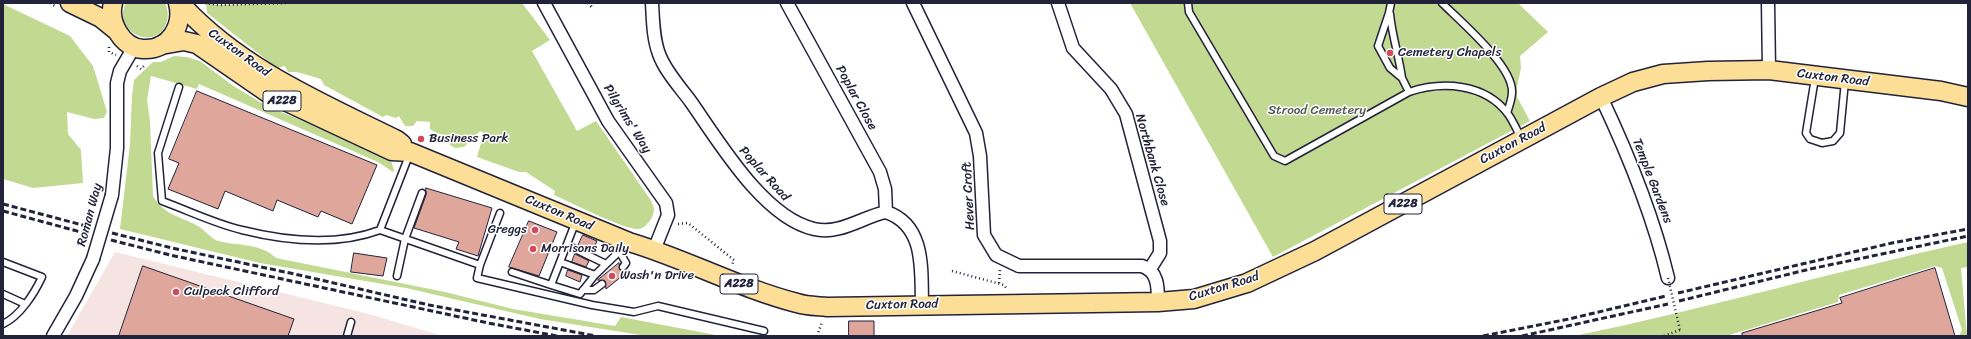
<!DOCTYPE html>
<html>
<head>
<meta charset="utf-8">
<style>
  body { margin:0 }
  #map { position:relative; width:1971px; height:339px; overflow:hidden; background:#fff; font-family:Sriracha,sans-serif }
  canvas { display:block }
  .frame { position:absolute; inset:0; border:4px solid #22223b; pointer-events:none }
</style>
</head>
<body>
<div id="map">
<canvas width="1971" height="339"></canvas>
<div class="frame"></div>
</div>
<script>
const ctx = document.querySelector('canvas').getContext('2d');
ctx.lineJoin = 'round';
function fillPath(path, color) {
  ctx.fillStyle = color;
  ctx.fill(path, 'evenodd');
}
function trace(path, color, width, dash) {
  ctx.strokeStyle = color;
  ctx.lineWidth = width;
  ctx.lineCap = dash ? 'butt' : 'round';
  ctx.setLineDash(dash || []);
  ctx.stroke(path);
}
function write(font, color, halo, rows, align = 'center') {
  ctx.font = font + ' Sriracha,sans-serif';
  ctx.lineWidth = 3;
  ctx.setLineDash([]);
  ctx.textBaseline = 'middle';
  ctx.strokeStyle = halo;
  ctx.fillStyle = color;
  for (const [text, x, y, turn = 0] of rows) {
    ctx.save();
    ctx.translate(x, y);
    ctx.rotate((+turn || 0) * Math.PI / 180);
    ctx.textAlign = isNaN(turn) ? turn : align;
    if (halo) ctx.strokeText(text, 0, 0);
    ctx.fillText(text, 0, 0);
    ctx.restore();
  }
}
fillPath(new Path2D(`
  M115 252 365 313 443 336H67Z`), '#f5e4e1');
fillPath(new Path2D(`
  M126 3H165C168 10 169 17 166 24 154 53 111 30 126 3Z
  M206 3 218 5 288 3H522L550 40 532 51 577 131 596 121 650 199C654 207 656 211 651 219 648 224 643 229 637 229 623 229 570 202 554 195L555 191 526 172H519L477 157 484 133 480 131 464 147 455 148 450 145V138C443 134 437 134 430 129V122L417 121 413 126H405L399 116 396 118 386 115 383 117 324 85 321 79 297 72H288L285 66 277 68 207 13Z
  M1130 3H1518L1548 32 1520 56 1521 68 1517 87V97L1530 121 1273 257Z
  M3 4 70 36 93 66 107 112 104 118 94 119 67 112 68 134 81 150 83 183 33 188 3 179Z
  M174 56 187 57 200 61 232 85 268 107 389 155 394 170 393 172 378 162 199 84 197 89 151 76 147 100 150 121 153 196C165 217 183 216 201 228 206 232 212 239 218 241 238 246 261 243 276 258L445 292 513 309 615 326 621 317 721 336H647L540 319 406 288 260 263 120 229 130 144 132 96 134 80 153 62H161Z
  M1968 242V267L1961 268 1967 336H1959L1962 330 1942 268 1935 266 1839 295 1838 302 1726 336H1574C1706 309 1836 271 1968 242Z`), '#c1d990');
const building = new Path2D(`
  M197 91 377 165 352 224 321 211 318 217 277 200 273 211 225 191 218 209 168 189 179 163 169 159Z
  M426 188 492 208 478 256 456 249 459 242 414 228 426 195Z
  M529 221 557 232 539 276 509 267Z
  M583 235 597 241 592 252 578 246Z
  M354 253 387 258 383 276 351 272Z
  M575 254 589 261 586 267 572 262Z
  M619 263 620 270 627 272 606 289 605 281 598 280Z
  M143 266 294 319 288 336H119Z
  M1935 268 1955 336H1742V333L1842 303 1840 298Z
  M568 270 582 275 580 282 566 276Z
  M849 321H874V336H849Z`);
fillPath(building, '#dfa69b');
trace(building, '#22223b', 1);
const lane = new Path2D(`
  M1188 3 1189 12 1274 156 1285 161 1409 92C1442 81 1485 83 1508 114 1513 121 1517 130 1521 138
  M1391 3 1389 13 1378 46 1390 68 1402 78 1409 92
  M1442 3C1461 22 1513 66 1512 92 1512 99 1509 107 1507 113
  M1390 14C1392 36 1399 56 1402 78
  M1815 78 1806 133 1810 139 1822 143 1833 141 1840 133 1845 81
  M179 87 158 153 162 201C187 210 216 224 242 230 286 241 337 246 380 230L410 153
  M576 221 560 262 595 275 628 243
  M380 230 480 265 500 213
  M567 245 606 264
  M619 251 626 263 623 267
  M3 262 42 277C34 294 20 316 3 324
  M560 262 551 285 580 294 595 275
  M480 265 477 278 592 305 634 312 658 306 764 331
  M512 272 551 285
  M397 276 405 239 422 193
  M583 290H594L602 284
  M3 294 25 304
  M347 336 351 322`);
const street = new Path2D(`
  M544 3 608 121 666 203 668 215 654 250
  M652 3C653 20 653 38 659 54 665 71 680 87 691 102 719 142 764 218 814 229 840 235 862 217 886 212 926 225 921 271 922 305
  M787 3 880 172 885 189 886 212
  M913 3 976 133 980 156 984 235 996 255 1019 266H1142C1158 271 1158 287 1158 302
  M1058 3 1073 48 1111 89 1126 114 1160 241V253L1150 269
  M1768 3 1769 70
  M1601 97C1629 156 1653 215 1668 278
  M112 195 117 148V83L120 71 134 47
  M53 336 76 296 93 259`);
const primary = new Path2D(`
  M70 3 101 18 117 31
  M113 3C108 22 122 48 143 49 169 51 184 26 178 3
  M180 3C239 68 320 102 397 140L402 144
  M161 45 184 41 197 44 268 93 392 151 410 152 629 242C686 259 739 288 797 303 806 306 817 306 827 307L1158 302 1194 299 1247 283 1315 251 1601 97 1633 82 1663 74 1708 71 1769 70 1941 91 1968 97`);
trace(lane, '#22223b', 9);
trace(street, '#22223b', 15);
trace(primary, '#22223b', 21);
trace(new Path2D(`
  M50 3 55 6
  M205 3 218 5 288 3
  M588 3 592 8 590 3
  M109 47V52L116 55
  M137 66 141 69 145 65
  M678 224 688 223 734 260 732 265
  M952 271 1004 285 1007 289
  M999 283 1000 270
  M817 336 822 322
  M1664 336 1680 330`), '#22223b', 2.5, [1, 3]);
trace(lane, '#fff', 6);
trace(street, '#fff', 12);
trace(primary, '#fcde96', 18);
trace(new Path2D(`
  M3 204 90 227
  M3 211 88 234
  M112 233 172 248 299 275 429 305 596 336
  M111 240 170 255 488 323 557 336
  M1678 293 1892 243 1968 229
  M1679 301 1810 269 1968 236
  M1483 336 1569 319 1666 296
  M1522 336 1668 304`), '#22223b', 3, [6, 3]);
const streetBridge = new Path2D(`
  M93 259 112 195`);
trace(streetBridge, '#22223b', 15, []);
trace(new Path2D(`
  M1668 278 1680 330`), '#22223b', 2.5, [1, 3]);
trace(streetBridge, '#fff', 12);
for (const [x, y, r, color] of [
  [1390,53,4,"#d1495b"],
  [421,139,4,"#d1495b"],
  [535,230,4,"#d1495b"],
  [533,249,4,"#d1495b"],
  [612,276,4,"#d1495b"],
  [176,292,4,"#d1495b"]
]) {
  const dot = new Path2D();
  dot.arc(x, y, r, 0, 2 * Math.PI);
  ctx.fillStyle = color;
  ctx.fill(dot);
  trace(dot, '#fff', 1.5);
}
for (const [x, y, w] of [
  [282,101,38],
  [1403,204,38],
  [739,284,38]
]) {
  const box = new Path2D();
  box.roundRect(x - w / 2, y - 10, w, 20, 3);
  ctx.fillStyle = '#fff';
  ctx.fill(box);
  trace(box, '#22223b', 1);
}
write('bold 12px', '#22223b', null, [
  ["A228",282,101],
  ["A228",1403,204],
  ["A228",739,284]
]);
write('13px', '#22223b', '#fff', [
  ["Cuxton Road",239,53,36],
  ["Cuxton Road",1833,78,7],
  ["Poplar Close",856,98,61],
  ["Pilgrims' Way",627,119,58],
  ["Cuxton Road",1513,144,-28],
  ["Northbank Close",1152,160,74],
  ["Poplar Road",764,174,48],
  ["Temple Gardens",1652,181,69],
  ["Hever Croft",969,196,-93],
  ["Cuxton Road",559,213,23],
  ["Roman Way",90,215,-75],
  ["Cuxton Road",1224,287,-17],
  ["Cuxton Road",902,305,-1]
]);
write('13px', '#22223b', '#fff', [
  ["Cemetery Chapels",1398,53],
  ["Business Park",429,139],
  ["Greggs",527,230,"right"],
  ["Morrisons Daily",541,249],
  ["Wash'n Drive",620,276],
  ["Culpeck Clifford",184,292]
], 'left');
write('13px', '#525954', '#fff', [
  ["Strood Cemetery",1317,111]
]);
</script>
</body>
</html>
